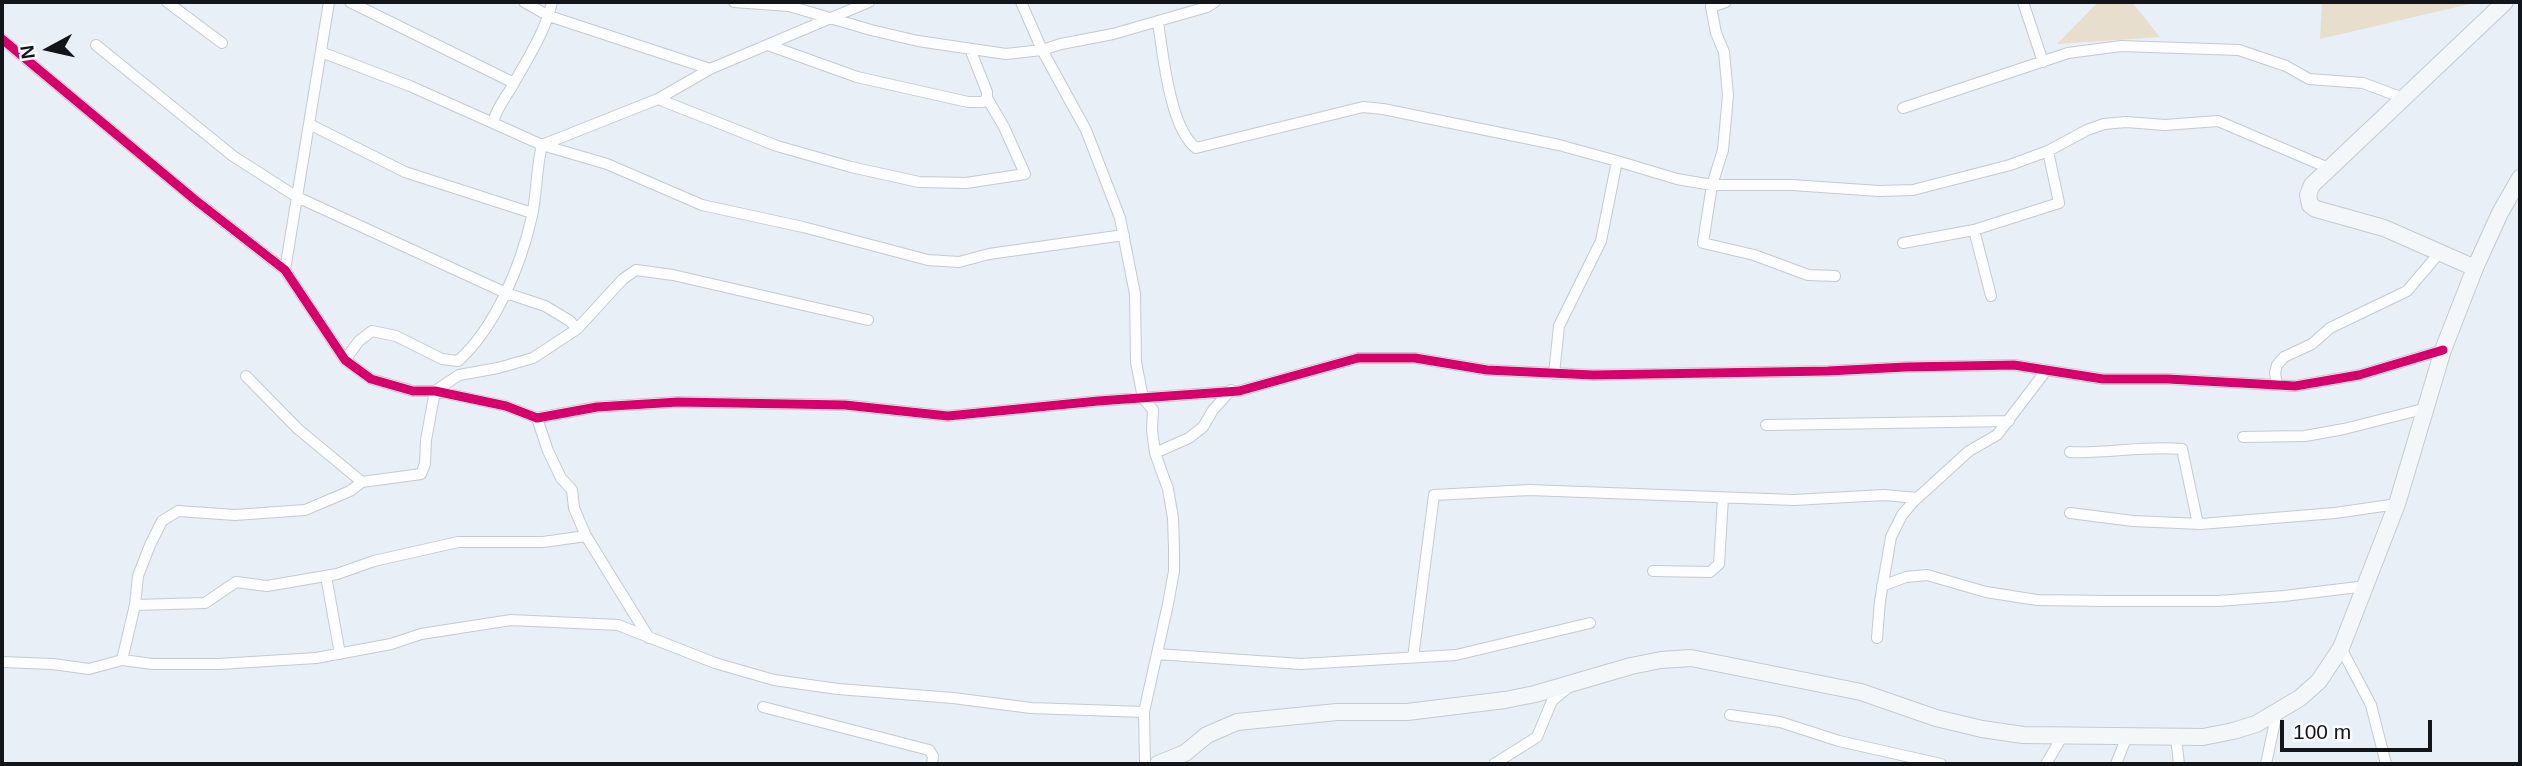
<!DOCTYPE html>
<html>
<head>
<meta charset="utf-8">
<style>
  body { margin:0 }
  #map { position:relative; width:2522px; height:766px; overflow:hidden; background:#e9eff6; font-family:Arial,sans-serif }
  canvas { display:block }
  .frame { position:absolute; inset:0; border:4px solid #12161a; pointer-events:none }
  .north { position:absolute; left:14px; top:14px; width:70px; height:70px; -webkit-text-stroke:5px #f9fbfd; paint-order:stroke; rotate:262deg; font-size:19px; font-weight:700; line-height:28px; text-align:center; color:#12161a }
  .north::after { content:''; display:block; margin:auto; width:24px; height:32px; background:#12161a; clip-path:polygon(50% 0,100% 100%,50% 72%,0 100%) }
  .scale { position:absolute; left:2280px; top:720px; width:152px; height:32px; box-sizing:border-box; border:4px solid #12161a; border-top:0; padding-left:9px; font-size:21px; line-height:24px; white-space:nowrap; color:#12161a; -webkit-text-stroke:5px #f9fbfd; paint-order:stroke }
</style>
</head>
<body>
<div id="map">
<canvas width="2522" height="766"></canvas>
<div class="frame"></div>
<div class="north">N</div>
<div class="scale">100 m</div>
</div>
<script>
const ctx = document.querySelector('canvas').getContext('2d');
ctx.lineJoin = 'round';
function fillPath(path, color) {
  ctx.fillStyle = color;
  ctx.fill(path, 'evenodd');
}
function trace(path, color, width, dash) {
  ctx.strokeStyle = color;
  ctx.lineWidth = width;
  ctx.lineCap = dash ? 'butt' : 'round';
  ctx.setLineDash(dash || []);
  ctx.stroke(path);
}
fillPath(new Path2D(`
  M2098 2H2132L2160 37 2057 44Z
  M2322 2H2478L2320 39Z`), '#e7decd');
const street = new Path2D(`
  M167 2 222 43
  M350 2 514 83
  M524 2 549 16 710 69
  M734 2 789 6 871 30 918 41 1006 54 1042 50 1061 44 1113 34 1207 7 1215 2
  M1021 2 1042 50 1086 130 1120 218 1135 294 1136 362 1143 398 1153 410 1152 430 1155 453 1168 489 1173 518 1174 548V571L1168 604 1144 712 1145 764
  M1726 2 1711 7 1716 33 1724 52 1728 95 1723 150 1712 185 1703 243 1754 255 1808 275 1835 276
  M2023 2 2043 62
  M1158 22C1163 55 1170 128 1196 148L1363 107 1383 109 1559 145 1617 161
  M2 39 194 199 285 270 345 360 371 379 413 391H435L506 406 537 418 597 407 678 402 845 405 948 416 1098 401 1239 391 1358 358H1415L1487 370 1593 375 1828 371 1906 367 2014 365 2103 379H2168L2295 386 2359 375 2443 350
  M96 45 233 156 297 197 506 293 545 306 570 321 577 329
  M768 45 857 77 968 102H983L987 98V92L970 49
  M321 52 410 86 493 123
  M658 99 777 146 851 167 919 182 966 183 1025 174 1004 127 987 98
  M1903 108 2068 53 2121 46 2239 50 2286 66 2309 79 2363 83 2403 98
  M309 124 405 172 532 213
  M542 145 607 164 702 205 803 227 928 260 959 262 989 254 1124 235
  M542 145 658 99 710 69 869 2
  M1903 243 1974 230
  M285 270 329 2
  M1991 296 1974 230 2059 203 2048 151
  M345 360 359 341 372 331 396 336 442 359 458 361C496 327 521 265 532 216 537 193 536 169 542 145L493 123C496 108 507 96 514 83 528 58 546 30 552 2
  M1554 374 1559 326 1601 241 1617 161 1677 179 1712 185H1792L1879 191 1913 190 2010 165 2048 151 2087 130 2104 124 2126 122 2165 125 2218 121 2331 169
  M246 376 298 429 362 482
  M2277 384 2275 373 2277 365 2284 357 2312 344 2330 328 2407 291 2440 252
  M537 418 548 451 561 478 572 490 574 508 586 536 649 638
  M1766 425 2009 421
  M2243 437 2305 436 2344 429 2427 408
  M2070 452C2108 454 2144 445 2182 449L2198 524
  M1155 453 1189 438 1203 427 1213 410 1231 390
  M2070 513 2133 521 2201 524 2335 513 2397 504
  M1653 571 1710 572 1719 564 1723 498
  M326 576 340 654
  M1882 586 1906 577 1927 575 1986 592 2037 600 2107 601H2218L2284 596 2366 586
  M135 605 138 576 150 545 162 521 178 511 235 515 305 510 350 491 362 482 421 474 425 464 426 440 435 391 459 375 498 368 533 358 577 329 623 279 636 270 673 275 868 320
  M1877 638 1880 601 1891 537 1902 515 1913 502 1969 451 1997 435 2045 372
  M2341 648 2371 705 2386 764
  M1157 654 1301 664 1456 655 1590 623
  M1413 658 1434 495 1529 490 1794 500 1884 495 1918 498
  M122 660 135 605 205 603 236 582 267 586 337 574 374 561 458 542H543L586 536
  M2 662 53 664 89 669 122 660 153 664H219L316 658 391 644 421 634 511 620 618 625 715 663 774 680 838 689 953 698 1031 708 1144 712
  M763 707 929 750 933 756 932 764
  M1730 715 1780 722 1839 741 1941 764
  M2176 737 2179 764
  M1494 764 1537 737 1552 701 1570 686
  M2046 764 2063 735
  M2116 764 2127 736
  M2266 764 2277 712`);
const secondary = new Path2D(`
  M2475 268 2384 228 2316 209 2310 205 2308 195 2312 185 2505 2
  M1158 764 1185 753 1207 735 1237 722 1337 712H1407L1505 700 1535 694 1631 666 1661 660 1691 658 1861 692 1936 718 1982 729 2023 735 2203 737 2233 731 2256 724 2300 698 2319 681 2341 648 2397 504 2443 350 2475 268 2500 213 2520 178`);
trace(street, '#c5cad0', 12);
trace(secondary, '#c5cad0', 18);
trace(street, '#fcfdfe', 10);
trace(secondary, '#f4f7f9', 16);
trace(new Path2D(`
  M2 39 194 199 285 270 345 360 371 379 413 391H435L506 406 537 418 597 407 678 402 845 405 948 416 1098 401 1239 391 1358 358H1415L1487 370 1593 375 1828 371 1906 367 2014 365 2103 379H2168L2295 386 2359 375 2443 350`), '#d6006c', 9);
</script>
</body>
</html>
